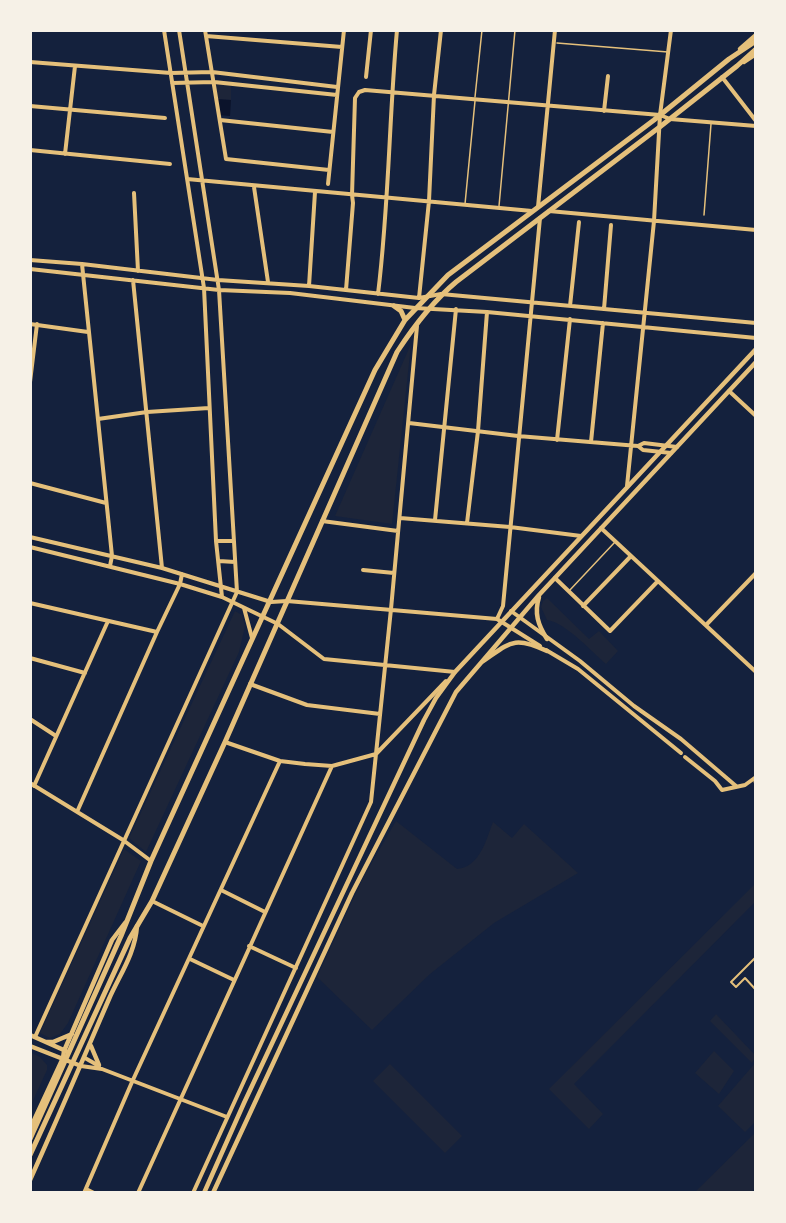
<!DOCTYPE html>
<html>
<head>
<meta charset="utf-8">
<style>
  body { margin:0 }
  #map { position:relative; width:786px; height:1223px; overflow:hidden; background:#14213d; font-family:"Roboto Condensed",sans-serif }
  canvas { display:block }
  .frame { position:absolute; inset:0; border:32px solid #f6f1e7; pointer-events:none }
</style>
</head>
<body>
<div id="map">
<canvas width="786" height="1223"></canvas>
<div class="frame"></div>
</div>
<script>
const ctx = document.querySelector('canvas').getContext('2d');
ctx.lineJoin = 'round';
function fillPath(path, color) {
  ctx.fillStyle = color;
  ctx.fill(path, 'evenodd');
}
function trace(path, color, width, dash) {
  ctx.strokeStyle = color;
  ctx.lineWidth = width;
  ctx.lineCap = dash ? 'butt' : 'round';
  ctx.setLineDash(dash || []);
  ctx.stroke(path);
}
fillPath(new Path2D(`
  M214 83 231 85V100L216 99Z
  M411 344 392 524 335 516Z
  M547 598 589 639 599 631 618 651 606 664C592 652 565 622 547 620L541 607 543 601Z
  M235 611 242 615 245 626 239 652 146 852 129 838Z
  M396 821 457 869C480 867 486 840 493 822L512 838 524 824 578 873 494 923 430 974 372 1030 317 977 363 878Z
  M124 849 141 861 68 1023 60 1034 50 1038 40 1033Z
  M756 883V901L574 1084 603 1114 589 1129 549 1089Z
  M716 1014 756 1056 752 1063 710 1021Z
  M714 1051 734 1071 719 1094 695 1073Z
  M32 1053 40 1057 47 1065V1070L30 1107V1058Z
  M756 1062V1121L745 1132 718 1106Z
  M390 1064 462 1136 445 1153 373 1081Z
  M756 1132V1186L751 1193H694Z`), '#1d2539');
fillPath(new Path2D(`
  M216 99 231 100 230 116 219 115Z`), '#0b132b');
trace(new Path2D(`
  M557 43 668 52
  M475 97 482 30
  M465 204 475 101
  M499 206 515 30
  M704 215 711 124
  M569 591 615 542`), '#e5c07b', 1.5);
trace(new Path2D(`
  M754 779 756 788
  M756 957 731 982 736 987 745 978 756 990`), '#e5c07b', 2);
trace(new Path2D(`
  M164 30 204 288 216 541 222 597
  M205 30 226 159 329 170
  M206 36 342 47
  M30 62 171 73 212 72 337 87
  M366 77 371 30
  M722 77 756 121
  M172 83 214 82 337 95
  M30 106 165 118
  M604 111 608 76
  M220 120 333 132
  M30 150 170 164
  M65 154 75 66
  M187 179 532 211
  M328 184 344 30
  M254 187 268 282
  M134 193 138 271
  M538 207 555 30
  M549 211 756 230
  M30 260 82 264 218 280 309 286 419 298 441 294 756 323
  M82 264 112 556 110 566
  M30 269 219 290 290 293 415 308 487 312 756 338
  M133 280 162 568
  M309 286 315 192
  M346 290 353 203 352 195 355 98 359 92 365 90 660 115 670 119 756 126
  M378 294C389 206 389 118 397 30
  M419 298 429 201 434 95 441 30
  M570 306 579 222
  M604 309 611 225
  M30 324 88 332
  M30 382 37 324
  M729 391 756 416
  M98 419 147 412 209 408
  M409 423 518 436 638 446 643 450 671 453
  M557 440 570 319
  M591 442 603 323
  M638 446 644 443 677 447
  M30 483 106 503
  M627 486 654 221 660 115 671 30
  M400 518 510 527 581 536
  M435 520 456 309
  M322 521 398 531
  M467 523 478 431 487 312
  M601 528 756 672
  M30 537 162 568 271 602 287 601 497 619 540 646
  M216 541H234
  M30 547 180 584 222 597 278 624 324 659 455 672
  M219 561 235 562
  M363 570 394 573
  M555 578 610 631 658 581
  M30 603 157 632
  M583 606 631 556
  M244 608 252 638
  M511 611 580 661 634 706 681 739 736 786
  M497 619 503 606 540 218
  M706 625 756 573
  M546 650 578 669 681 753
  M30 658 85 673
  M250 684 307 705 380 714
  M30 719 56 736
  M225 742 280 761 305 764 332 766 376 754 446 681
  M685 757 715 781 722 790 745 785 756 777
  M30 783 123 840 151 861
  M34 786 108 621
  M77 812 157 632 180 584 182 574
  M221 890 265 912
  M152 901 203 926
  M249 946 296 968
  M190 959 234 980
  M35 1037 237 592 219 290 179 30
  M85 1058 99 1066
  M81 1066 102 1069 227 1117
  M86 1189 94 1193
  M84 1193 132 1082 280 761
  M138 1193 332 766
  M193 1193 371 802 391 609 417 326`), '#e5c07b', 4);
trace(new Path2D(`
  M539 597C534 613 538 625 547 639
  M482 662C510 643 513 635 547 651
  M30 1035 66 1051
  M46 1042H53L72 1034
  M30 1046 81 1066
  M91 1046 99 1065
  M30 1129 63 1058 64 1051 112 940 125 923
  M30 1180C57 1120 83 1059 109 999 120 974 135 954 137 926
  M204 1193 244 1103 424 720 436 698 455 672 756 349
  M213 1193 352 893 456 692 539 595 756 362`), '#e5c07b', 4.5);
trace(new Path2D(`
  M740 49 756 35
  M744 62 756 54`), '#e5c07b', 4.5);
trace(new Path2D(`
  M394 306 401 311 405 320
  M30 1139 121 936 151 861 375 370 405 320 448 275 654 120 729 59 756 41
  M30 1155 130 938 152 901 225 742 397 352C414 326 432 302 456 282L661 126 737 66 756 49`), '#e5c07b', 5);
</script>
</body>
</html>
